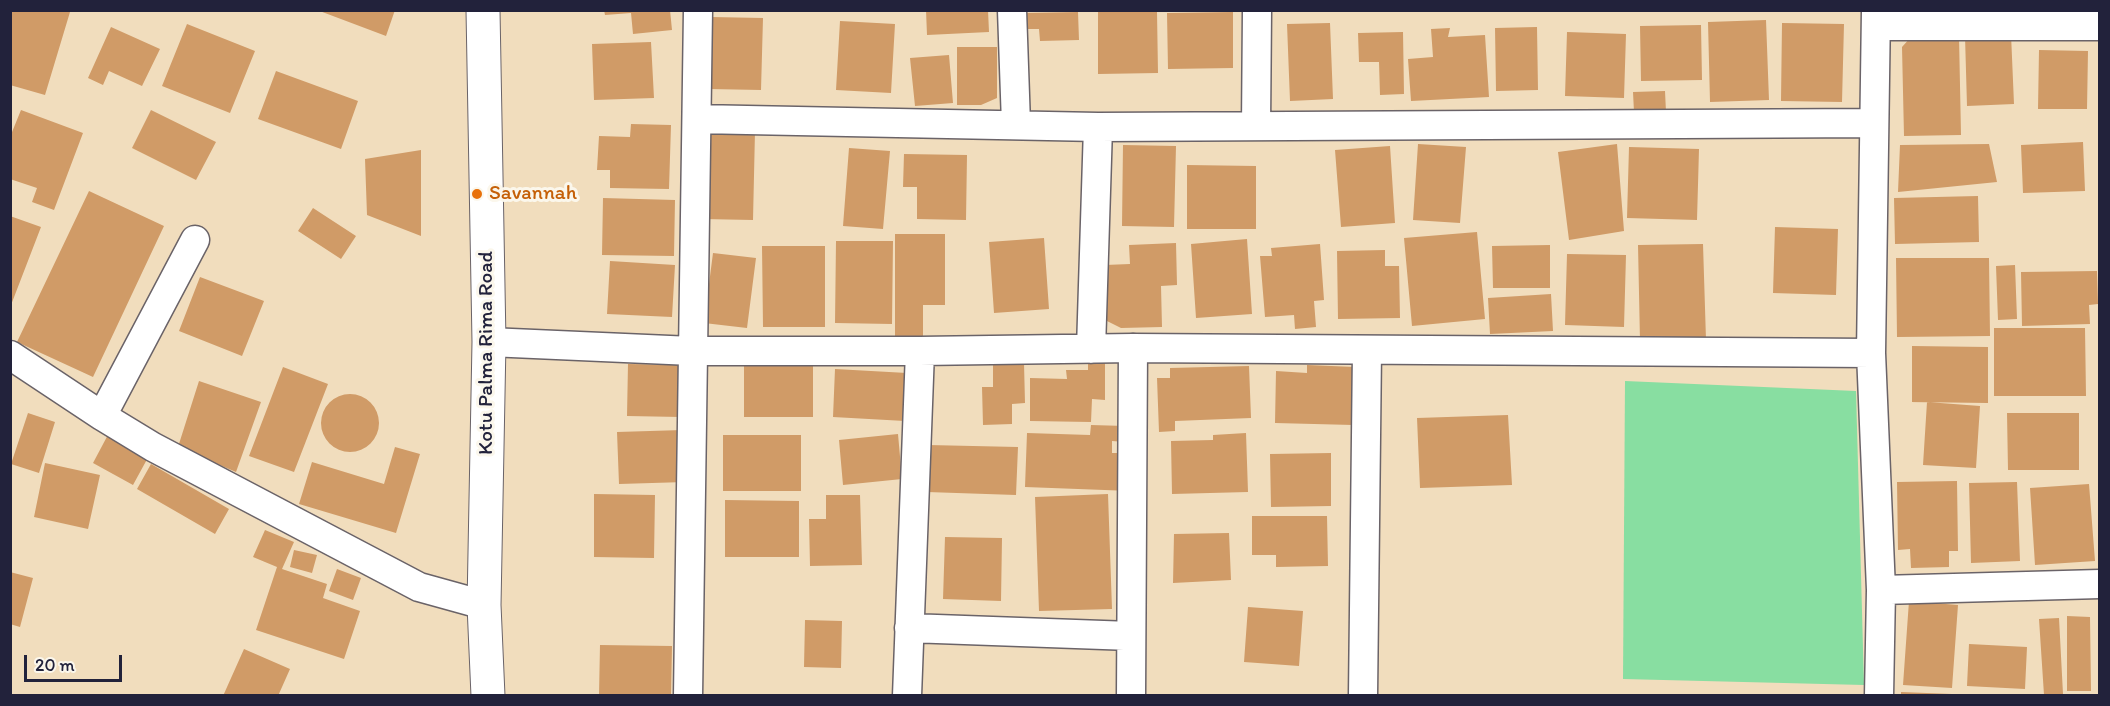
<!DOCTYPE html>
<html>
<head>
<meta charset="utf-8">
<style>
  body { margin:0 }
  #map { position:relative; width:2110px; height:706px; overflow:hidden; background:#f1ddbd; font-family:Itim,sans-serif }
  canvas { display:block }
  .frame { position:absolute; inset:0; border:12px solid #22223b; pointer-events:none }
  .scale { position:absolute; left:24px; top:655px; width:98px; height:27px; box-sizing:border-box; border:3px solid #22223b; border-top:0; padding-left:8px; font-size:18px; line-height:21px; white-space:nowrap; color:#22223b; -webkit-text-stroke:4px #fbf7ec; paint-order:stroke }
</style>
</head>
<body>
<div id="map">
<canvas width="2110" height="706"></canvas>
<div class="frame"></div>
<div class="scale">20 m</div>
</div>
<script>
const ctx = document.querySelector('canvas').getContext('2d');
ctx.lineJoin = 'round';
function fillPath(path, color) {
  ctx.fillStyle = color;
  ctx.fill(path, 'evenodd');
}
function trace(path, color, width, dash) {
  ctx.strokeStyle = color;
  ctx.lineWidth = width;
  ctx.lineCap = dash ? 'butt' : 'round';
  ctx.setLineDash(dash || []);
  ctx.stroke(path);
}
function write(font, color, halo, rows, align = 'center') {
  ctx.font = font + ' Itim,sans-serif';
  ctx.lineWidth = 6;
  ctx.setLineDash([]);
  ctx.textBaseline = 'middle';
  ctx.strokeStyle = halo;
  ctx.fillStyle = color;
  for (const [text, x, y, turn = 0] of rows) {
    ctx.save();
    ctx.translate(x, y);
    ctx.rotate((+turn || 0) * Math.PI / 180);
    ctx.textAlign = isNaN(turn) ? turn : align;
    if (halo) ctx.strokeText(text, 0, 0);
    ctx.fillText(text, 0, 0);
    ctx.restore();
  }
}
fillPath(new Path2D(`
  M1625 381 1856 391 1864 685 1623 679Z`), '#88dea1');
fillPath(new Path2D(`
  M10 10 70 12 45 95 10 85Z
  M317 10H395L386 36Z
  M604 10H670L672 30 633 34 631 13 605 15Z
  M926 10H988L989 32 927 35Z
  M1078 12 1079 40 1040 41 1039 29H1025L1024 13Z
  M1098 12H1157L1158 73 1098 74Z
  M1233 12V68L1168 69 1167 13Z
  M711 17 763 18 761 90 709 89Z
  M1766 20 1769 100 1710 102 1708 22Z
  M840 21 895 24 891 93 836 90Z
  M1330 23 1333 99 1290 101 1287 24Z
  M1782 23 1844 24 1842 102 1781 101Z
  M187 24 255 51 230 113 162 86Z
  M1701 25 1702 80 1641 81 1640 26Z
  M111 27 160 49 142 86 109 71 103 85 88 78Z
  M1537 27 1538 90 1496 91 1495 28Z
  M1450 28 1448 37 1485 35 1489 97 1411 101 1408 59 1433 57 1431 29Z
  M1403 32 1404 94 1380 95 1379 62H1359L1358 33Z
  M1567 32 1626 34 1624 98 1565 96Z
  M2011 34 2014 104 1967 106 1965 36Z
  M1959 36 1961 135 1904 136 1902 47 1911 37Z
  M651 42 654 98 594 100 592 44Z
  M957 47H997V98L981 105H957Z
  M2039 50 2088 51 2087 109H2038Z
  M949 55 953 103 915 106 910 58Z
  M276 71 358 101 341 149 258 119Z
  M1665 91 1666 112H1634L1633 92Z
  M21 110 83 133 54 210 32 202 37 188 10 179V137Z
  M151 110 216 142 196 180 132 148Z
  M631 124 671 125 669 189 610 188V170H597L599 136 630 137Z
  M704 130 755 131 753 220 702 219Z
  M2083 142 2085 191 2023 193 2021 145Z
  M1418 144 1466 147 1460 223 1413 220Z
  M1617 144 1624 231 1569 240 1558 152Z
  M1989 144 1997 182 1898 192 1900 145Z
  M1123 145 1176 146 1174 227 1122 226Z
  M1390 146 1395 223 1341 227 1335 150Z
  M1629 147 1699 149 1697 220 1627 218Z
  M849 148 890 151 883 229 843 226Z
  M421 150V236L367 215 365 159Z
  M904 154 967 155 966 220 917 219V187H903Z
  M1187 165 1256 166V229H1187Z
  M89 191 164 226 93 377 17 342Z
  M1978 196 1979 242 1895 244 1894 198Z
  M603 198 675 200 674 256 602 255Z
  M313 208 356 236 341 259 298 231Z
  M10 216 41 227 11 305H10Z
  M1775 227 1838 229 1836 295 1773 293Z
  M1477 232 1485 319 1412 326 1404 238Z
  M895 234H945V305H923V338H895Z
  M1044 238 1049 309 994 313 989 242Z
  M1247 239 1252 314 1196 318 1191 244Z
  M836 241H893L892 324 835 323Z
  M1176 243 1177 285 1161 286 1162 327 1121 328 1107 321 1105 265 1130 264 1129 245Z
  M1320 244 1324 300 1314 301 1316 327 1295 329 1294 315 1265 317 1260 256H1272L1271 248Z
  M1703 244 1706 340 1640 341 1638 245Z
  M1550 245V288H1493L1492 246Z
  M762 246H825V327H763Z
  M1385 250V266H1399L1400 318 1338 319 1337 251Z
  M713 253 756 258 747 328 704 323Z
  M1567 254 1626 255 1624 327 1565 325Z
  M1896 258H1989L1990 336 1897 337Z
  M610 261 675 265 672 317 607 314Z
  M2015 265 2017 319 1998 320 1996 266Z
  M2097 271 2098 304 2089 305 2090 324 2022 326 2021 272Z
  M200 277 264 301 242 356 179 331Z
  M1551 294 1553 331 1490 334 1488 298Z
  M1994 328H2085L2086 396H1994Z
  M1912 346 1988 347V403L1912 402Z
  M1088 361H1105V400L1092 399 1091 422 1030 421V378L1067 379 1066 370H1088Z
  M993 363H1024L1025 403 1012 404V424L983 425 982 387H993Z
  M628 364 682 365 681 417 627 416Z
  M813 365V417H744V366Z
  M1307 365 1355 367 1353 425 1275 423 1276 371 1307 373Z
  M1249 366 1251 418 1175 421V431L1159 432 1157 378H1170V368Z
  M283 367 328 384 294 472 249 456Z
  M835 369 907 373 905 421 833 417Z
  M199 381 261 402 236 472 178 447Z
  M321 423a29 29 0 1 1 58 0a29 29 0 1 1-58 0Z
  M1927 402 1980 406 1976 468 1923 465Z
  M28 413 55 422 39 473 11 464Z
  M2007 413H2079V470H2008Z
  M1508 415 1512 485 1420 488 1417 418Z
  M1091 425 1125 426V442L1112 441V453H1132L1131 491 1025 487 1027 433 1090 435Z
  M683 430 685 482 619 484 617 432Z
  M110 431 151 452 133 485 93 463Z
  M1246 433 1248 492 1172 494 1171 441 1213 440V435Z
  M898 434 902 479 843 485 839 440Z
  M723 435H801V491H723Z
  M928 445 1018 447 1016 495 927 492Z
  M395 447 420 454 396 533 299 504 312 462 384 484Z
  M1331 453V506L1271 507 1270 454Z
  M45 463 100 475 88 529 34 517Z
  M151 464 229 509 215 534 137 489Z
  M1957 481 1958 551H1949V567L1911 568 1910 549 1898 550 1897 482Z
  M2017 482 2020 561 1971 563 1969 483Z
  M2089 484 2095 561 2035 565 2030 488Z
  M594 494 655 495 654 558 594 557Z
  M1108 494 1112 609 1039 611 1035 497Z
  M826 495H860L862 565 810 566 809 519H826Z
  M725 500 799 501V557H725Z
  M1252 516H1327L1328 566 1276 567V555H1252Z
  M265 530 294 542 282 569 327 584 323 598 360 611 344 659 256 630 277 567 253 557Z
  M1229 533 1231 580 1173 583 1174 534Z
  M945 537 1002 538 1001 601 943 599Z
  M294 550 317 555 312 573 290 567Z
  M337 569 361 578 353 600 329 591Z
  M10 572 33 578 20 627 10 624Z
  M1909 601 1958 605 1952 688 1903 685Z
  M1248 607 1303 611 1299 666 1244 662Z
  M2067 616 2090 617 2091 691H2067Z
  M2059 618 2063 694 2044 695 2039 619Z
  M805 620 842 621 841 668 804 667Z
  M1969 644 2027 647 2025 689 1967 686Z
  M600 645 672 646 671 696H599Z
  M244 649 290 669 278 696H223Z
  M1901 692 1952 694V696H1901Z`), '#d09b67');
const street = new Path2D(`
  M1012 10 1016 124
  M1876 10 1871 353 1881 590 1879 696
  M1876 26H2100
  M697 119 1098 127 1874 123
  M1256 126 1257 10
  M489 342 692 351H920L1133 348 1871 353
  M1091 349 1098 127
  M10 355 102 416 153 447 419 587 484 605
  M102 416 195 240
  M1881 590 2100 584
  M909 628 1131 636
  M688 696 698 10
  M907 696 920 351
  M1131 696 1133 348
  M1363 696 1367 350`);
const secondary = new Path2D(`
  M483 10 489 342 484 605 488 696`);
trace(street, '#6a6368', 31);
trace(secondary, '#6a6368', 35);
trace(street, '#fff', 28);
trace(secondary, '#fff', 33);
for (const [x, y, r, color] of [
  [477,194,6,"#e8710a"]
]) {
  const dot = new Path2D();
  dot.arc(x, y, r, 0, 2 * Math.PI);
  ctx.fillStyle = color;
  ctx.fill(dot);
  trace(dot, '#fbf7ec', 2);
}
write('21px', '#c56008', '#fbf7ec', [
  ["Savannah",489,194]
], 'left');
write('21px', '#22223b', '#fbf7ec', [
  ["Kotu Palma Rima Road",487,353,-90]
]);
</script>
</body>
</html>
